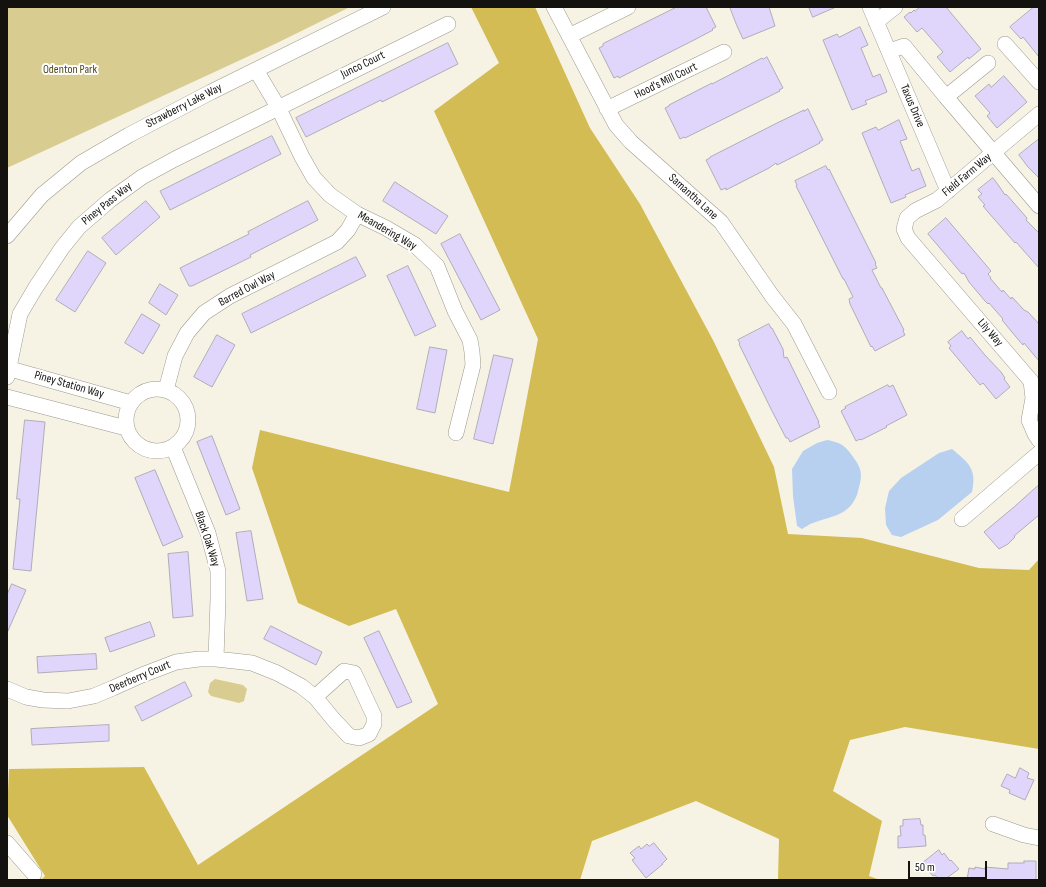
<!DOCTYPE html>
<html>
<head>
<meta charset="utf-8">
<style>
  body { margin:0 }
  #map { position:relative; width:1046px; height:887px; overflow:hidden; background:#f6f3e5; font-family:"Sofia Sans Condensed",sans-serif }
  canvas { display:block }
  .frame { position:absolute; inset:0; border:8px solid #13120e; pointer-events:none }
  .scale { position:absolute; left:908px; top:861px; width:79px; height:18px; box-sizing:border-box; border:2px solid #13120e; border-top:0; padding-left:5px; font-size:12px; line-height:14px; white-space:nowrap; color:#13120e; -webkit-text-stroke:3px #fff; paint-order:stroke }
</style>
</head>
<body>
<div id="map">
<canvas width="1046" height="887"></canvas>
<div class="frame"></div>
<div class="scale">50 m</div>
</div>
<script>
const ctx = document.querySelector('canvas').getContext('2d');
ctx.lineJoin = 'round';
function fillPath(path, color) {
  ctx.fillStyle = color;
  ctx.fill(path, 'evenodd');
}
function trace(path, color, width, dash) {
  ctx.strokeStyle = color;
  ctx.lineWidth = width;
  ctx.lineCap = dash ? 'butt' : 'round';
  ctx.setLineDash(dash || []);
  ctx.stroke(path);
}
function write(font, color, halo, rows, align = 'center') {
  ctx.font = font + ' "Sofia Sans Condensed",sans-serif';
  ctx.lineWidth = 4;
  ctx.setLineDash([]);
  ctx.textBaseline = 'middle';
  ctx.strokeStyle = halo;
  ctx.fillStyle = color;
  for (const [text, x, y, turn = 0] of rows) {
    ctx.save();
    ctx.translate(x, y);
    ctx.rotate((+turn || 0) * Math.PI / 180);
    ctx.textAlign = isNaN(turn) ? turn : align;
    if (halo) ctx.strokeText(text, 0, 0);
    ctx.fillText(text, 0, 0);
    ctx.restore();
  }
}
fillPath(new Path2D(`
  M7 7H350L275 44 7 168Z
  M215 679 243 685 247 689 244 701 239 703 211 696 208 692 210 683Z`), '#d9cc91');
fillPath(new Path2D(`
  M471 7H535L590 128 640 204 714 342 774 467 788 534 862 538 979 568 1029 570 1039 559V749L905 727 850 740 833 791 882 821 869 876 880 880H778L779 839 696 801 592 841 580 880H41L45 876 7 815 9 769 144 767 198 865 438 704 396 609 349 626 298 603 252 468 260 430 509 492 538 339 434 111 499 63Z`), '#d3bc53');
fillPath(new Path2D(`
  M827 440C844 443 847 448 856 461 862 470 862 477 859 487 858 491 857 496 855 499 847 516 828 517 813 523 809 524 806 527 802 529L797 526 793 496 792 469 803 451 817 443Z
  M952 449C969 463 977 469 972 492L938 520 901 537 892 535 886 525 885 508 889 491 901 478 939 453Z`), '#b8d0f0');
const building = new Path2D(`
  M677 7H706L716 27 712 29 713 30 696 39 619 78 618 76 614 78 599 48 603 46V44Z
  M730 7H769L775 26 743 39 737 26Z
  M809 7H836L813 17Z
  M920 7H946L981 49 969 59 968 57 950 72 937 57 943 52 922 28 917 32 904 17 910 12 911 13 914 10 915 11Z
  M1034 7H1039V57L1023 37 1021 39 1010 27Z
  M860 27 868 45 861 48 873 77 880 74 887 92 865 101 867 104 852 110 823 40 837 34 839 37Z
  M448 43 458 64 382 102 381 100 306 137 296 118Z
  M767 57 783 88 779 90 780 91 685 138 684 137 680 139 665 108 669 106V105L712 83V84L762 58 763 59Z
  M1004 76 1027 102 997 128 987 116 990 113 975 96 989 84 991 87Z
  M808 109 823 140 819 142 820 143 789 159 777 165 776 163 769 168 726 190V188L721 190 706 160 710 158V157L777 123 804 110V111Z
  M899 120 907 139 900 141 912 171 919 168 926 186 905 195 906 197 891 203 862 133 876 127 878 130Z
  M272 136 281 154 170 210 160 191 212 165Z
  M1039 139V178L1028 167 1019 155Z
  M826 166 828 170 829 169 876 263 875 264 877 268 872 270 881 288H882L904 330 903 331 905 335 875 351 872 346 871 347 850 304 849 299 853 297 844 279H843L839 271 796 186 797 185 795 181Z
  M993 178 999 186 1005 195 1006 194 1027 218 1026 220 1039 233V268L1016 242 1015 243 988 212 983 206 985 205 978 197 982 194 978 190Z
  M395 182 448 216 436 234 383 201Z
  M146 201 160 217 116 255 102 238Z
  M308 201 318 220 250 255 251 257 192 286H189L180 268 249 234 248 232Z
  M946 218 991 271 988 274 991 278H990L1002 292 1003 290 1011 299 1012 297 1024 310 1028 312 1039 324V361L1024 343 1023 345 1016 337 1002 320 1003 319 989 303 988 304 985 301 969 282 964 273 962 274 928 234Z
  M460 234 500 310 481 320 441 244Z
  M88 251 106 263 75 312 56 300Z
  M356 257 366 276 251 333 242 314Z
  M408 266 436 326 415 336 387 276Z
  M160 284 178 295 166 315 149 303Z
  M142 314 160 325 143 354 125 343Z
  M769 324 771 328H772L783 349 784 358 787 357 819 422H818L820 427 790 442 788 438H786L771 409 739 344 740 343 738 340Z
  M962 331 968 339 970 337 984 354 1001 372 1005 378 1004 379 1010 387 996 399 983 383 980 385 949 348 951 346 948 342Z
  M217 335 235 345 212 387 194 377Z
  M430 347 447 350 435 413 417 409Z
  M494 355 513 359 493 444 474 439Z
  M888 385 889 387 893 385 907 415 886 426 887 427 861 440 860 439 856 441 841 411 846 408 845 407Z
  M25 420 45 422 31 571 13 569 20 499H17Z
  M212 436 240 509 226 515 197 442Z
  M155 470 183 537 163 546 135 478Z
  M1039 485V515L1014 536 1015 537 1008 544 999 549 984 532 1014 507Z
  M251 531 263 599 247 601 236 533Z
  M188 552 193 616 173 618 168 554Z
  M12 584 26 590 7 633V595Z
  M150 622 155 636 110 652 105 638Z
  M271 626 322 652 316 665 264 639Z
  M379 631 412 702 397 708 364 638Z
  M96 654 97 669 38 673 37 657Z
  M185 682 192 696 142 721 135 707Z
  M109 725V741L32 745 31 729Z
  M1020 768 1029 773 1027 778 1034 780 1025 800 1009 793 1010 790 1001 786 1007 774 1015 778Z
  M920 819 921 825H923V835H925L926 846 898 848V836H901L900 826H903V820Z
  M654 843 667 859 662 864H663L646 878 632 860 635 858 630 853 639 846 641 849 647 844 649 846Z
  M939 850 942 855 944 853 950 861 951 860 959 869 944 880H939L935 875 933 876 926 868 928 866 924 862Z
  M1024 861H1036V880H967L969 868 975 869V867L985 869V867L1008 869V863H1024Z`);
fillPath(building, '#e0d6fb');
trace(building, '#afacb9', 1);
const minor = new Path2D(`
  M554 7 616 125 631 142 721 222 772 296 794 324 829 392
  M870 7 948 191
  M876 22 895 7
  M569 36 628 7
  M1005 44 1039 82
  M889 51 904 46 946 97
  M988 63 946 97 1039 206
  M256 70 278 107 302 157 314 178 330 195 357 214 386 228 415 245 437 266 455 311 470 340 472 352 473 365 456 433
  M607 109 724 52
  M1039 114 937 200 915 211 907 218 904 229 908 238 1031 381 1033 398 1029 420 1035 434 1039 440
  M7 236 42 195 81 163 129 135 211 92 383 7
  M7 368 131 403
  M7 377 20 314 36 287 62 248 79 227 110 200 142 177 175 159 448 24
  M126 420a31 31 0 1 1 62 0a31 31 0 1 1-62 0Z
  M166 390 175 356 187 333 204 313 230 296 337 242 348 230 357 214
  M7 397 126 428
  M173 447 208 533 218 571V599L216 659
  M962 519 1039 453
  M7 689 26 697 43 700 68 701 94 696 113 688 142 675 176 662 199 659H216L252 663 277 673 301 686 315 697 334 720 349 736 359 738 369 734 374 724V716L354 673 344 671 315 697
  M993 824 1024 835 1039 838
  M7 843 34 874`);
trace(minor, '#9c998c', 16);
trace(minor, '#fff', 15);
write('12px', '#13120e', '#fff', [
  ["Junco Court",363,65,-26],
  ["Hood's Mill Court",666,81,-26],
  ["Strawberry Lake Way",184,106,-27],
  ["Taxus Drive",912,106,67],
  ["Field Farm Way",967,175,-40],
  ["Samantha Lane",693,197,42],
  ["Piney Pass Way",107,204,-39],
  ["Meandering Way",387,231,30],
  ["Barred Owl Way",247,289,-28],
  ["Lily Way",990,333,49],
  ["Piney Station Way",69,385,16],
  ["Black Oak Way",207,539,72],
  ["Deerberry Court",140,677,-23]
]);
write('12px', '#50471b', '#fff', [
  ["Odenton Park",70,70]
]);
</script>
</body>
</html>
